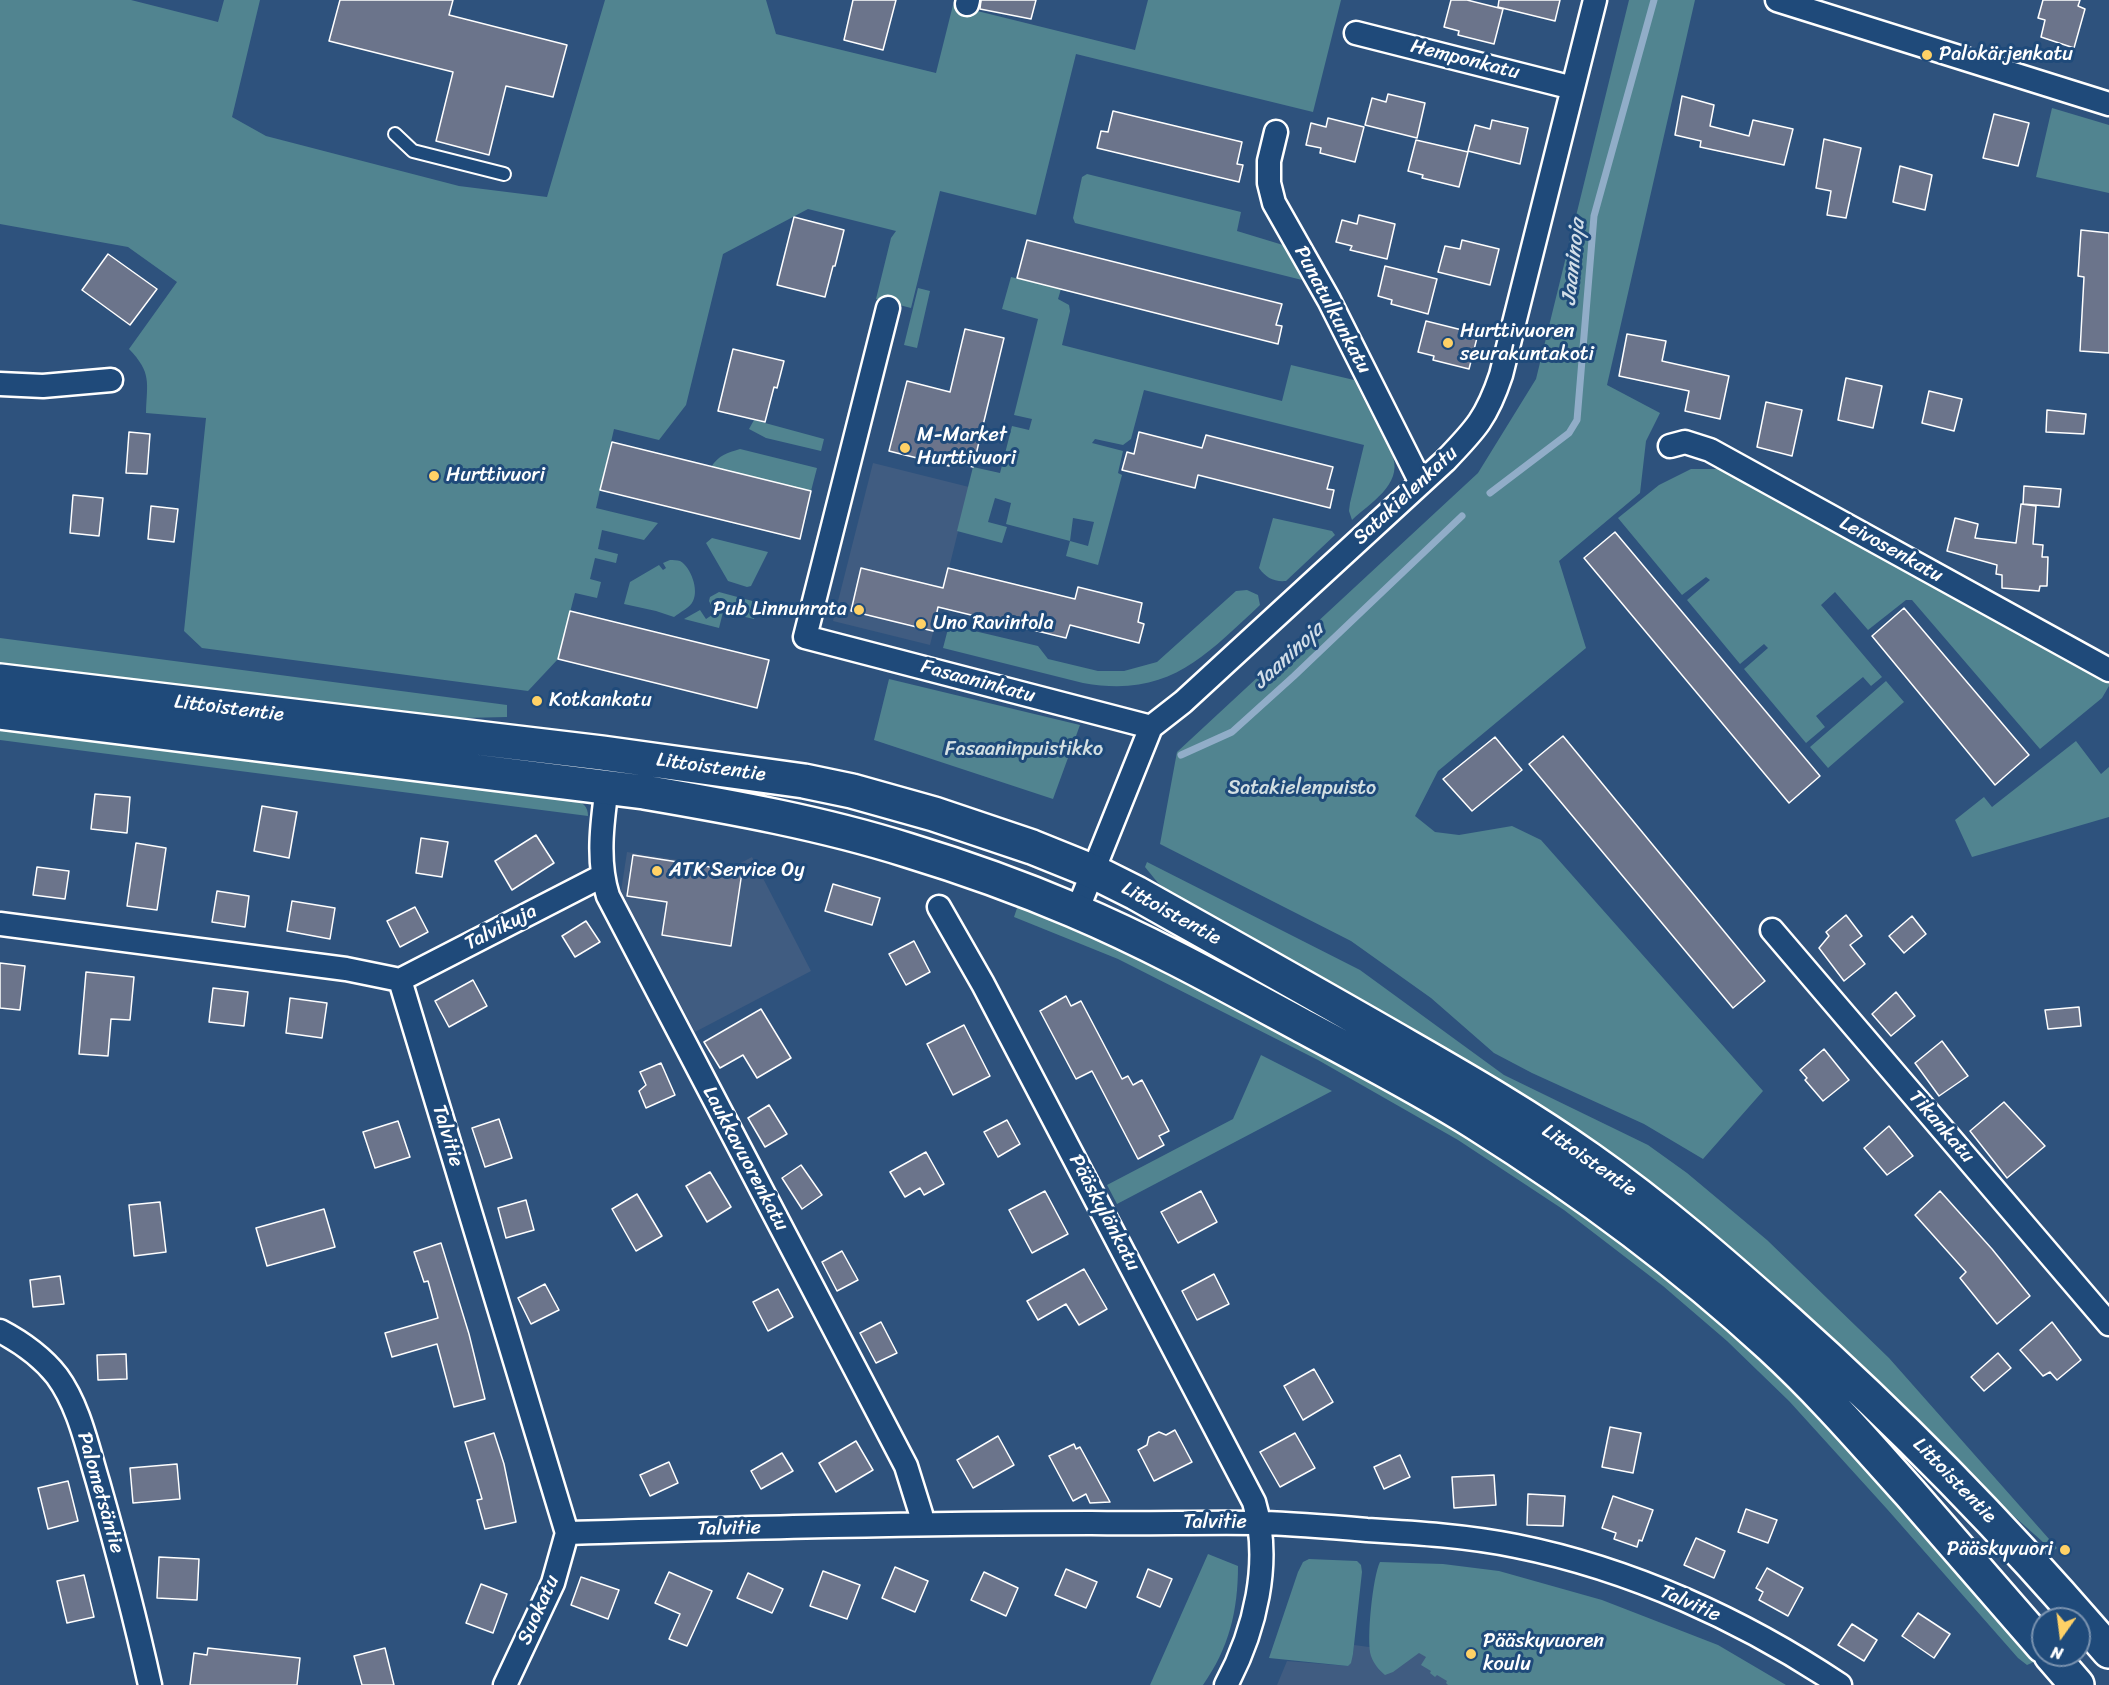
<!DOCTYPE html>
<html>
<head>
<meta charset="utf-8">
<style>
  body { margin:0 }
  #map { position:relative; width:2109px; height:1685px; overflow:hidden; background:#2e527d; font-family:Sriracha,sans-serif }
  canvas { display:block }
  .north { position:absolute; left:2031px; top:1607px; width:60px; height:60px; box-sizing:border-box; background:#1f4a7a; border:2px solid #7992af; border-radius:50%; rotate:194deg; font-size:16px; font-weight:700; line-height:24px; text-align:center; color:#fff }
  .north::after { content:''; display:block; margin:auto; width:21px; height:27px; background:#ffd166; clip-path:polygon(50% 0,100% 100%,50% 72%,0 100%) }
</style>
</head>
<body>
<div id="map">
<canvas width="2109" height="1685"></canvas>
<div class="north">N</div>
</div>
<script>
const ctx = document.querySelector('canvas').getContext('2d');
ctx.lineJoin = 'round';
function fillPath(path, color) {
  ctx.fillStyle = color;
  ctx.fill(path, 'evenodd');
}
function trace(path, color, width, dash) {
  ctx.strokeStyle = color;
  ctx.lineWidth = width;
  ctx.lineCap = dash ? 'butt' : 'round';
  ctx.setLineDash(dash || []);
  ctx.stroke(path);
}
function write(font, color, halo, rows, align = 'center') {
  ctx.font = font + ' Sriracha,sans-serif';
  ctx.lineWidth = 6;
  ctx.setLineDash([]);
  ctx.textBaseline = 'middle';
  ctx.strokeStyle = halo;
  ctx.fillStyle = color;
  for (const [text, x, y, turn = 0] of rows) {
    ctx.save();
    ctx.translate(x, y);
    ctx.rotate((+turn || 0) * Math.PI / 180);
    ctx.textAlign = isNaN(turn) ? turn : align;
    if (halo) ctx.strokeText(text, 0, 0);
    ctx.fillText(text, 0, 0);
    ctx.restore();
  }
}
fillPath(new Path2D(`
  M873 463 969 487 930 645 833 621Z
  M627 852 731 868 752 857 811 971 695 1032 621 891Z
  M1404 1643 1644 1685H1277L1287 1661 1348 1666 1353 1654 1354 1645 1369 1647Z`), '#405c81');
fillPath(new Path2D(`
  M0 0H131L218 22 224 0H260L232 117 266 136 459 186 547 197 605 0H766L776 34 936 73 953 5 1135 50 1148 0H1341L1313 112 1076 54 1036 215 940 191 911 308 876 299 891 238 896 231 808 209 723 254 686 405 659 440 614 429 596 508 658 523 644 540 602 530 598 549 618 554 616 563 595 558 590 579 601 582 597 598 575 593 558 659 528 691 202 648 184 631 206 418 146 413C147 382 152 373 129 349L177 282 128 247 0 224Z
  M1629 0H1695L1607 385 1660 413 1646 441 1640 493 1559 561 1586 648 1438 771 1415 816 1435 832 1459 835 1512 826 1541 840 1763 1091 1703 1159 1644 1124 1532 1073 1494 1053 1431 998 1351 941 1160 844 1177 752 1478 473 1536 379Z
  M2052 108 2109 125V193L2036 177Z
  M1087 174 1241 212 1237 231 1283 245 1302 280 1075 223 1073 218 1082 177Z
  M1011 277 1061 289 1058 299 1069 305 1070 311 1062 345 1282 401 1291 365 1354 380 1393 457C1402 485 1370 503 1352 520L1349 511 1350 503 1364 445 1144 390 1131 439 1123 445 1095 439 1092 443 1123 451 1118 473 1122 475 1098 565 1066 556 1070 541 1006 524 1011 503 995 498 988 522 1007 527 1002 543 957 531 973 467 1000 473 1012 426 1029 430 1032 419 1014 415 1038 319 1002 309ZM1073 518 1094 522 1088 546 1070 541Z
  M918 288 930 291 917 348 904 345Z
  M754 420 824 439 821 451 766 438 749 429Z
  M740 449 817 468 811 491 711 467C719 455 727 453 740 449Z
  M1691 469H1724L2109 684V686L2102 698 2040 749 1912 600H1906L1868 630 1835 592 1821 605 1882 677 1871 686 1863 677 1816 716 1825 727 1806 743 1744 669 1768 648 1764 644 1740 664 1687 600 1710 580 1706 577 1682 595 1618 518 1659 485Z
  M1273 518 1332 531 1335 535 1286 581C1274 582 1266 578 1259 568Z
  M712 538 768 552 751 586 747 587 728 581 706 543Z
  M670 560C673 560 677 560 680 561 691 567 699 590 693 601 690 608 680 612 674 617L656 611 624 604 630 582 659 565 663 570 666 568 663 563Z
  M1247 590 1258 595 1260 605C1203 658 1168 698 1083 683L943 648 949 625 1038 646 1048 659 1098 671H1124L1157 662 1236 591Z
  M719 592 756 602 757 606 754 619 723 612 719 628 684 619 700 610 706 619 715 613 709 601 710 597Z
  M0 638 507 705V717L417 719 0 667Z
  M889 679 1080 725 1053 799 874 740Z
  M1886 681 1904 702 1828 768 1810 747Z
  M0 724 574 799C583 803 588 806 588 816L0 740Z
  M2076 741 2101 774 2109 767V817L1972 857 1955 820 1984 797 1992 807Z
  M1147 862 1360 970 1504 1075 1648 1145 1687 1173 1767 1240 1889 1358 2057 1548 2053 1551 1989 1494 1158 883 1145 867Z
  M1019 902 1127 947 1465 1131 1673 1277 1799 1389 2036 1661 2027 1665 2018 1658 1887 1509 1789 1401 1727 1341 1663 1286 1564 1210 1458 1140 1318 1060 1118 959 1014 917Z
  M1261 1055 1332 1091 1117 1204 1107 1185 1233 1119Z
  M1208 1554 1238 1566C1238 1611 1229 1648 1203 1685H1150Z
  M1309 1559 1357 1561 1361 1565 1362 1572 1353 1654 1351 1663 1348 1666 1269 1658 1298 1572 1303 1562Z
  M1380 1562 1443 1564 1499 1571 1602 1600 1718 1645 1786 1685H1448L1446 1683 1447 1681 1437 1675 1435 1677 1430 1673 1431 1671 1421 1665 1426 1657 1419 1653 1393 1672 1385 1675C1379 1670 1374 1664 1371 1656 1366 1641 1373 1575 1380 1562Z`), '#518490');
trace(new Path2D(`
  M1490 493 1569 433 1577 420 1594 216 1654 0
  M1181 755 1232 732 1294 676 1462 516`), '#91adc8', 7);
const building = new Path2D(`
  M340 0H453L449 15 567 45 553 97 506 86 489 155 436 141 453 72 329 41Z
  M853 0H896L883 50 844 40Z
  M981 0H1036L1031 19 980 9Z
  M1451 0H1467L1503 9 1494 44 1458 35 1459 31 1444 27Z
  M1499 0H1560L1555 21 1498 7Z
  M2043 0H2080L2078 6 2085 9 2074 48 2041 37 2045 20 2038 18Z
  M1388 94 1425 103 1417 138 1365 125 1372 98 1386 102Z
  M1682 96 1714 105 1710 126 1749 136 1753 120 1793 129 1784 165 1700 147 1701 141 1675 135Z
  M1113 111 1242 142 1237 164 1243 165 1239 182 1097 148 1101 131 1108 132Z
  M1994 114 2029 123 2018 166 1983 158Z
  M1328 118 1364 127 1355 162 1320 153 1321 148 1306 145 1311 123 1326 127Z
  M1492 120 1528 128 1520 164 1468 151 1475 125 1490 129Z
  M1824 139 1861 148 1846 218 1827 215 1831 191 1816 188Z
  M1416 140 1468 152 1459 187 1422 178 1423 175 1408 171Z
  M1900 166 1932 175 1925 210 1893 202Z
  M1359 215 1395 224 1387 259 1350 250 1352 246 1336 242 1342 220 1357 224Z
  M794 217 844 230 835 266H833L825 297 777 285Z
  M2081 230 2109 233V353L2080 351 2084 277 2078 276Z
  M1027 240 1282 304 1276 325 1282 326 1278 344 1017 278Z
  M1462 240 1499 249 1490 285 1438 272 1445 246 1460 249Z
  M108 254 157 289 130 325 82 290Z
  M1385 266 1437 279 1428 314 1391 304 1392 300 1378 296Z
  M1426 321 1478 334 1469 369 1433 360 1434 356 1418 352Z
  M965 329 1004 338 973 467 950 461 949 466 889 451 907 381 950 392Z
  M1627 334 1666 341 1662 361 1729 376 1720 419 1685 411 1689 391 1619 376Z
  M733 349 784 361 777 388 774 387 765 422 718 411Z
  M1846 378 1882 386 1873 428 1838 420Z
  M1929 391 1962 399 1954 431 1922 423Z
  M1766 402 1802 410 1792 456 1757 447Z
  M2047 410 2086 414 2084 434 2046 432Z
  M129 432 150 434 147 474 126 473Z
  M1139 432 1202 448 1206 435 1333 467 1327 489 1334 490 1330 508 1198 475 1195 488 1122 470 1127 452 1134 454Z
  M612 442 811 491 800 539 600 490Z
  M2024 486 2061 489 2059 507 2023 504Z
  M73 495 103 498 99 536 70 533Z
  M2021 504 2036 506 2033 544 2043 545 2042 557H2048L2047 586H2040L2039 591 2002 588V575L1996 574 1997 565 1947 551 1955 518 1978 524 1975 538 2016 543Z
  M151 506 178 509 174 542 148 539Z
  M1615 532 1820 776 1789 803 1584 558Z
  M861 568 943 588 948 568 1075 599 1078 587 1142 603 1138 622 1144 624 1139 643 1070 625 1066 638 938 607 933 631 851 611Z
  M1904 608 2029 755 1995 785 1872 636Z
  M570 611 769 660 757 708 558 659Z
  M1563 736 1765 981 1733 1008 1529 764Z
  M1495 737 1522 770 1472 811 1443 779Z
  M95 794 130 797 127 833 91 829Z
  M262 806 297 812 289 858 254 851Z
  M536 835 554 863 512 890 495 861Z
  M421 838 448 842 442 877 416 873Z
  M136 843 166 848 157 910 127 906Z
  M633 855 742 872 731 946 662 935 667 902 627 896Z
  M37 867 69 871 65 899 33 895Z
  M833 884 880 898 872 925 825 911Z
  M217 891 249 896 245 927 212 922Z
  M292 901 335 908 330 939 287 931Z
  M415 907 428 932 400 947 387 921Z
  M1846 915 1862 936 1850 945 1865 964 1844 981 1819 948 1829 936 1826 932Z
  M1912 916 1926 934 1904 953 1889 936Z
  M586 921 600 942 575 957 562 936Z
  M914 941 930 972 906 985 889 954Z
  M0 963 25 966 20 1010 0 1008Z
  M86 972 134 977 130 1020 111 1019 108 1056 79 1054Z
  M473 980 487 1006 449 1027 435 1001Z
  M213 988 248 992 244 1026 209 1022Z
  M1896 992 1915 1016 1891 1036 1872 1014Z
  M1066 996 1071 1006 1081 1001 1122 1079 1128 1076 1133 1085 1142 1080 1169 1131 1159 1136 1164 1145 1138 1159 1092 1071 1076 1079 1040 1011Z
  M290 998 327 1003 322 1038 286 1033Z
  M2079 1007 2081 1026 2048 1029 2045 1010Z
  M761 1009 791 1058 757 1078 743 1055 720 1068 704 1042Z
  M964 1025 990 1076 953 1095 927 1044Z
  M1942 1041 1968 1076 1939 1096 1915 1063Z
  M1824 1049 1849 1080 1823 1101 1805 1080 1807 1078 1800 1070Z
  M661 1063 675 1095 646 1108 639 1091 646 1085 640 1072Z
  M2004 1102 2045 1146 2007 1178 1970 1131Z
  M769 1105 787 1134 765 1147 748 1118Z
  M499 1119 512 1158 485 1167 472 1128Z
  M1007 1120 1020 1144 998 1157 984 1132Z
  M398 1121 410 1157 375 1168 363 1132Z
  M1889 1126 1913 1156 1887 1175 1864 1148Z
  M926 1152 944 1184 924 1195 920 1188 905 1197 890 1172Z
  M801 1165 822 1195 802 1209 782 1178Z
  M710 1172 731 1207 707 1222 686 1186Z
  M1045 1191 1068 1234 1032 1253 1009 1210Z
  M1201 1191 1217 1222 1178 1243 1161 1212Z
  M1940 1191 1992 1249 2030 1296 1997 1324 1960 1278 1966 1272 1915 1215Z
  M637 1194 662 1236 636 1251 612 1209Z
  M526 1200 534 1230 506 1238 498 1208Z
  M160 1202 166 1252 134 1256 129 1205Z
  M324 1209 335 1247 267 1266 256 1228Z
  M441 1243 469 1334 485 1399 454 1407 437 1344 392 1357 385 1333 438 1318 428 1281 424 1282 414 1252Z
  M842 1251 858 1280 837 1291 822 1262Z
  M1084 1269 1107 1309 1079 1325 1066 1304 1038 1320 1027 1301Z
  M1214 1274 1229 1304 1197 1320 1182 1291Z
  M60 1276 64 1304 33 1307 30 1280Z
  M545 1284 559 1310 531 1324 518 1298Z
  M778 1289 793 1317 768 1331 753 1302Z
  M881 1322 897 1353 876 1363 860 1333Z
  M2052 1322 2081 1360 2057 1380 2050 1372 2043 1376 2020 1350Z
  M1998 1353 2011 1368 1984 1391 1971 1377Z
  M126 1354 127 1379 98 1380 97 1355Z
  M1314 1369 1333 1402 1303 1420 1284 1386Z
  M1610 1427 1641 1433 1633 1473 1602 1467Z
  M1175 1430 1192 1462 1154 1481 1138 1450 1147 1445 1149 1437 1159 1432 1166 1435Z
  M494 1433 504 1464 516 1522 485 1529 477 1500 482 1499 465 1442Z
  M1295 1433 1315 1468 1280 1487 1260 1452Z
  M998 1436 1014 1465 973 1488 957 1460Z
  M856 1441 873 1470 836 1492 819 1463Z
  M1074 1444 1076 1449 1080 1447 1110 1502 1090 1503 1086 1494 1073 1501 1049 1456Z
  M782 1453 793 1471 761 1489 751 1471Z
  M1400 1455 1410 1477 1384 1489 1374 1467Z
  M669 1462 678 1483 650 1496 640 1475Z
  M177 1464 180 1499 133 1503 130 1468Z
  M1494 1475 1496 1505 1454 1508 1452 1477Z
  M68 1481 78 1521 48 1529 38 1488Z
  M1528 1494 1565 1496 1563 1526 1527 1525Z
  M1613 1496 1653 1510 1642 1541 1639 1540 1637 1547 1614 1539 1616 1533 1602 1528Z
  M1746 1509 1777 1520 1768 1543 1738 1532Z
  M1696 1538 1725 1551 1714 1578 1684 1565Z
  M159 1557 199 1559 197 1600 157 1598Z
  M895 1567 928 1581 915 1612 882 1598Z
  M1767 1568 1803 1588 1788 1616 1759 1600 1763 1592 1756 1588Z
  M1066 1569 1097 1582 1086 1608 1055 1595Z
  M1148 1569 1172 1579 1160 1607 1137 1597Z
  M823 1571 860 1585 847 1619 810 1606Z
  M669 1572 712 1591 687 1646 669 1639 680 1614 655 1603Z
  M984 1572 1018 1588 1006 1616 971 1600Z
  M748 1573 783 1589 772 1613 737 1598Z
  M84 1575 94 1617 67 1623 57 1581Z
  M581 1577 619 1590 608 1619 571 1605Z
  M481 1584 507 1594 493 1633 466 1623Z
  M1918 1613 1950 1634 1934 1658 1902 1636Z
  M1852 1624 1877 1640 1864 1661 1838 1645Z
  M208 1648 300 1658 297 1685H190L194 1653 207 1655Z
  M385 1648 394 1685H362L354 1656Z`);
fillPath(building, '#6b748b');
trace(building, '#fff', 1.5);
const lane = new Path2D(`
  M395 134 413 151 504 174`);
const street = new Path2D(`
  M1777 0 2109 104
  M967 4 968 0
  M1356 33 1573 88
  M1276 132 1269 161V183L1274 203 1329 300 1421 483
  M888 308 805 637 1151 727
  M0 384 43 386 111 380
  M1670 446 1685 442 1710 450 2109 670
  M607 787C602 823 597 862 608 896L906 1466 921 1514V1524
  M939 907 983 984 1254 1502C1272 1562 1255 1631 1226 1685
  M1077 911 1151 727 1183 702 1445 461C1476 429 1487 417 1501 375L1595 0
  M0 924 346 969 400 980 567 1533
  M1772 930 2109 1324
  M400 980 602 876
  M0 1331C21 1342 42 1357 57 1376 79 1406 87 1446 98 1482 117 1549 135 1617 150 1685
  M567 1533C742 1528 917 1523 1091 1523 1148 1524 1205 1522 1262 1523 1297 1524 1332 1527 1367 1530 1417 1533 1467 1536 1516 1546 1631 1569 1743 1620 1840 1685
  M505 1685 553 1583 567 1533`);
const secondary = new Path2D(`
  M0 681 602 753 804 781 852 791 934 814 1032 847 1094 872 1136 893C1227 944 1318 995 1408 1047 1469 1082 1531 1118 1589 1159 1659 1208 1723 1264 1787 1321 1902 1424 2009 1534 2109 1651
  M0 712 644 792C732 807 821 823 907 850 963 867 1019 887 1073 910 1151 943 1225 984 1299 1024 1358 1056 1419 1087 1476 1123 1581 1189 1680 1262 1771 1346 1821 1392 1865 1443 1910 1493 1954 1544 1999 1595 2043 1646
  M2051 1655 2077 1685`);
trace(lane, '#fff', 16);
trace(street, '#fff', 27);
trace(secondary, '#fff', 38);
trace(lane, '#1f4a7a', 12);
trace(street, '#1f4a7a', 22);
trace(secondary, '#1f4a7a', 33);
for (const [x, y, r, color] of [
  [1927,55,6,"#ffd166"],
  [1448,343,6,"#ffd166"],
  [905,448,6,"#ffd166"],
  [434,476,6,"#ffd166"],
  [859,610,6,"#ffd166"],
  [921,624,6,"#ffd166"],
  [537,701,6,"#ffd166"],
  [657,871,6,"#ffd166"],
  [2065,1550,6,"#ffd166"],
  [1471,1654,6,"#ffd166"]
]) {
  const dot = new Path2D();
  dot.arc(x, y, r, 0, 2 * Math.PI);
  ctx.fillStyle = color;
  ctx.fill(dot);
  trace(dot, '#1f4a7a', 2);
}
write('20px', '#fff', '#1f4a7a', [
  ["Palokärjenkatu",1939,55],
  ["Hurttivuoren",1460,332],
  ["seurakuntakoti",1460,355],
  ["M-Market",917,436],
  ["Hurttivuori",917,459],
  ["Hurttivuori",446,476],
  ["Pub Linnunrata",847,610,"right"],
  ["Uno Ravintola",933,624],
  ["Kotkankatu",549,701],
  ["ATK Service Oy",669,871],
  ["Pääskyvuori",2053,1550,"right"],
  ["Pääskyvuoren",1483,1642],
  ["koulu",1483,1665]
], 'left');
write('20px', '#fff', '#1f4a7a', [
  ["Hemponkatu",1465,60,14],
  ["Punatulkunkatu",1332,310,62],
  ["Satakielenkatu",1406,496,-43],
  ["Leivosenkatu",1891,550,29],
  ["Fasaaninkatu",978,682,15],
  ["Littoistentie",229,709,7],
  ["Littoistentie",711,768,8],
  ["Littoistentie",1171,914,29],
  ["Talvikuja",501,928,-27],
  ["Tikankatu",1941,1127,49],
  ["Talvitie",447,1136,73],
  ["Laukkavuorenkatu",745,1159,62],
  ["Littoistentie",1589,1161,35],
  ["Pääskylänkatu",1104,1213,62],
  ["Littoistentie",1954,1481,46],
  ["Palometsäntie",100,1493,74],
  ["Talvitie",1215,1523],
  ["Talvitie",729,1529,-1],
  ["Talvitie",1690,1604,24],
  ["Suokatu",539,1610,-66]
]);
write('20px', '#d4e0e3', '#1f4a7a', [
  ["Fasaaninpuistikko",1024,750],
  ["Satakielenpuisto",1302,789]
]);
write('italic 21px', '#d1dde8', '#1f4a7a', [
  ["Jaaninoja",1574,262,-84],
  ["Jaaninoja",1289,656,-43]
]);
</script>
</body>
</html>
